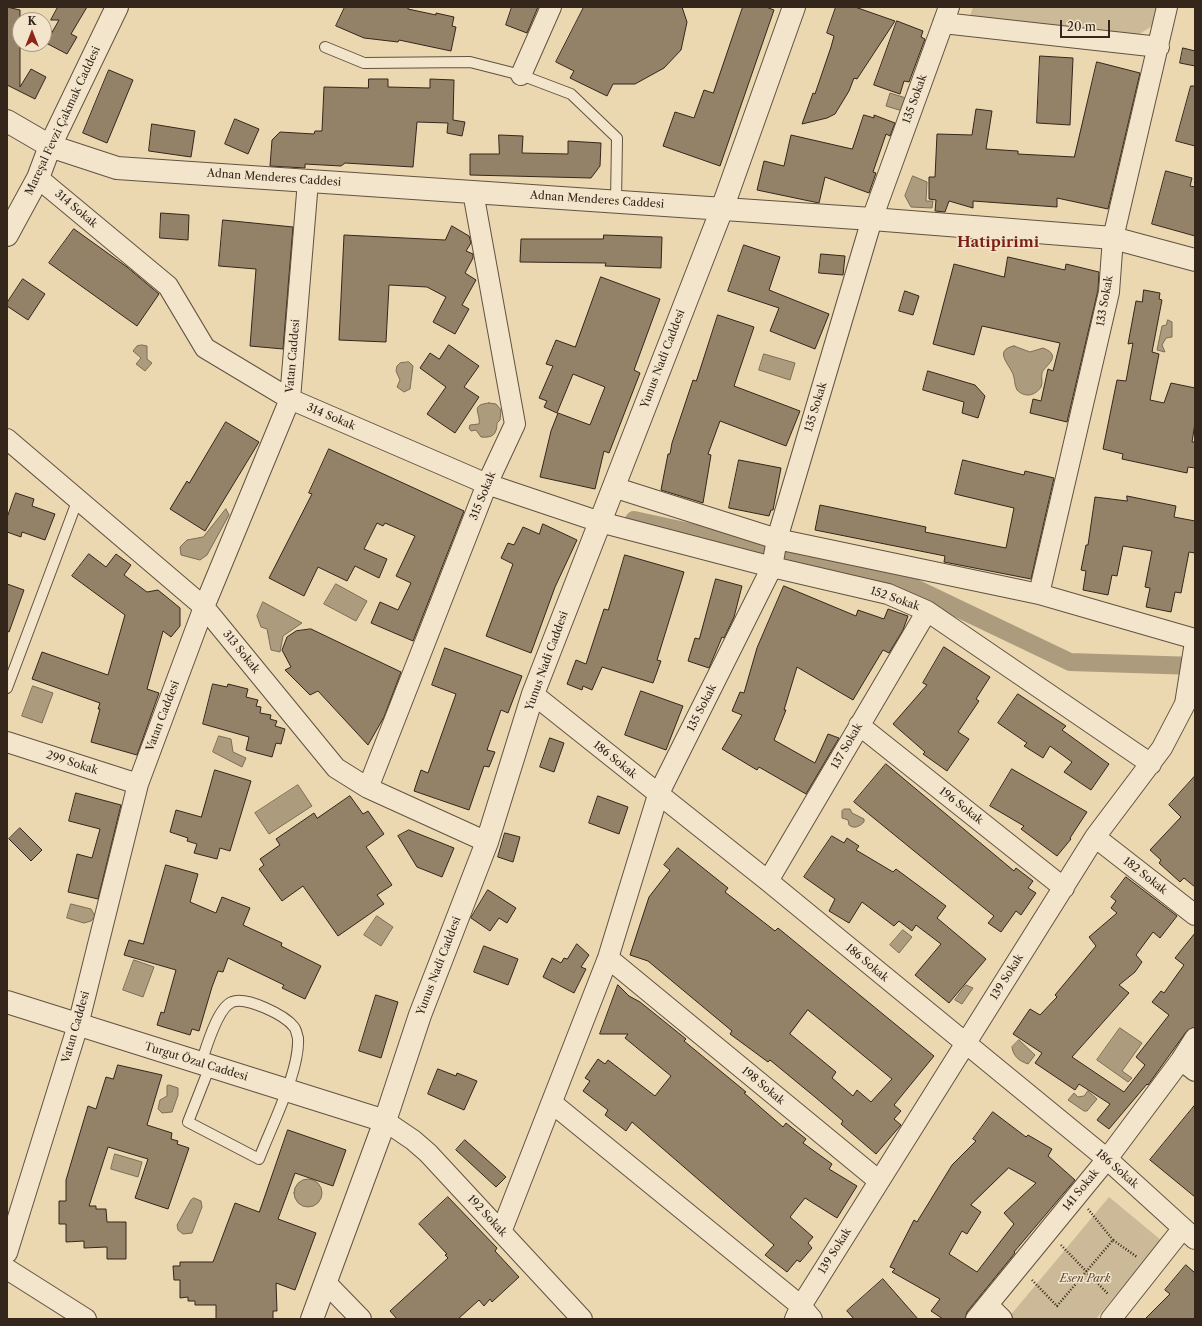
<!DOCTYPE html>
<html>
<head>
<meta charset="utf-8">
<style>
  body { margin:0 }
  #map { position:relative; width:1202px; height:1326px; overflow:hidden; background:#ebd7b0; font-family:"Libre Caslon Text",serif }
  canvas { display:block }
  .frame { position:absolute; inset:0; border:8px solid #35261b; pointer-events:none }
  .north { position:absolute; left:12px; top:12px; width:40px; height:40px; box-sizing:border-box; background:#f2e5cc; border:1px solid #a69985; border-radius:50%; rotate:0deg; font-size:11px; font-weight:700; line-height:16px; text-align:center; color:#35261b }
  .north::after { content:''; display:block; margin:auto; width:14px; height:18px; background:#8f2418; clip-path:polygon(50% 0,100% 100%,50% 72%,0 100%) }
  .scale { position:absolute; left:1060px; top:20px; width:50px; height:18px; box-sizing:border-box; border:2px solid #35261b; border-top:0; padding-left:5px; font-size:12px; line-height:14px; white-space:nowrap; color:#35261b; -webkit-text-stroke:3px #f2e5cc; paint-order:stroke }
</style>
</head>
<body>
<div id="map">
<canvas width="1202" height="1326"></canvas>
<div class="frame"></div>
<div class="north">K</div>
<div class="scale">20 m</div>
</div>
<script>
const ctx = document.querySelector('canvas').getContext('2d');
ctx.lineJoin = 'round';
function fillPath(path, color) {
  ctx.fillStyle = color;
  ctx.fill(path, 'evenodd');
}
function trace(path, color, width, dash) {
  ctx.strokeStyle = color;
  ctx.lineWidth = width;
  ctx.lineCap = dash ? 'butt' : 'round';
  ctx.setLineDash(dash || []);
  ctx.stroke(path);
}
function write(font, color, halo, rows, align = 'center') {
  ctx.font = font + ' "Libre Caslon Text",serif';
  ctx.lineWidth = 3;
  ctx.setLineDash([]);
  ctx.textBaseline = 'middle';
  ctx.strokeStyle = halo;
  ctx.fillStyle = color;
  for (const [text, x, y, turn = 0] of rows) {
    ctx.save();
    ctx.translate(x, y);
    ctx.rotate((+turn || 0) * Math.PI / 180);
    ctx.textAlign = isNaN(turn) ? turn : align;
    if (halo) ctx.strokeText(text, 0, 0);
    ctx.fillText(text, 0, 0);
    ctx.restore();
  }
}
fillPath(new Path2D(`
  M973 7H1156L1152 26 1127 42 968 22Z
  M1109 1197 1161 1240 1096 1319H1012L1009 1317Z`), '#ccb997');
const water = new Path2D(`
  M909 87 916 88 909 113 886 106 890 93 906 98Z
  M913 176 927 182 926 201H933L932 208 911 207 905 196Z
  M1168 320 1172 322V337L1166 338 1162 345 1165 352 1157 350 1162 326 1166 325Z
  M142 345 147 346V359L152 363 145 371 136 364 141 358 133 351 137 346Z
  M1014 346 1030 352 1043 348C1064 356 1044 366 1042 373 1041 378 1043 382 1041 387 1035 396 1025 398 1017 390 1014 384 1015 379 1013 374 1009 364 993 350 1014 346Z
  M764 354 795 363 790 380 759 370Z
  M409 362 413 366 410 389 404 392 397 387 400 380 396 371 397 366 400 363Z
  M489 403 496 404 501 410 500 420 497 423C497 435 492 438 481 437L476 430 471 431 469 428 470 425 479 424C481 413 469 405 489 403Z
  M226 509 229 515 207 555 200 560 181 555 180 547 187 540 203 537Z
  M336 584 367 601 356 621 324 604Z
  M263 602 302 623 283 636 280 652 271 650 267 629 261 627 257 616Z
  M33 686 53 693 42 723 22 716Z
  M219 736 231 739 233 752 246 758 242 767 213 752Z
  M298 785 312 806 269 834 255 813Z
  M844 809H850L852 813 864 819V822C859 827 854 829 849 825L848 820 842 818V811Z
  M71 904 91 909 95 916 91 921 84 923 67 918Z
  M377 916 393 927 381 946 364 935Z
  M903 930 912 937 899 953 890 945Z
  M134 960 154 967 143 997 123 990Z
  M966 985 973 988 962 1004 955 1000Z
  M1120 1028 1142 1043 1122 1071 1132 1078 1128 1082 1097 1060Z
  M1019 1040 1035 1055 1028 1064C1019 1061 1013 1056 1012 1047Z
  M169 1085 178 1088V1095L172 1112 162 1113 158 1109 160 1100 167 1096V1086Z
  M1088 1091 1097 1099 1087 1111H1084L1068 1100 1074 1093 1078 1097 1084 1096Z
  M115 1154 142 1162 138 1177 111 1169Z
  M294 1193a14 14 0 1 1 28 0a14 14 0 1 1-28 0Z
  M194 1198 201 1201 202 1207 192 1233 183 1234 178 1230 177 1225 191 1200Z`);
fillPath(water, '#ad9b7d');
trace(water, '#7d6c56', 1);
trace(new Path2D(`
  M634 520 888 575 1070 662 1195 666`), '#ad9b7d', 18);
const building = new Path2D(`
  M7 7 20 10V87L31 69 46 77 35 99 7 85Z
  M58 7H87L71 34 77 37 67 54 46 43 59 20H51Z
  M345 7H408V9L436 15V13L454 17 452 26 456 27 451 51 399 40 398 42 364 38 336 26Z
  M512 7H538L527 33 506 25Z
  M584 7H682L687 22 681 50 664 68 635 84H613L607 96 570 78 574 71 556 62Z
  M743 7H766L774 10 720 166 663 146 675 112 694 118 704 90 713 93Z
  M836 7H855L895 21 857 79 854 78 849 91 835 114 827 118 802 124 813 93 815 94 831 47 834 36 827 33Z
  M897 21 923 31 921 37 925 39 909 82 904 81 900 94 874 85Z
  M1183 48 1195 51V66L1180 63Z
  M1040 56 1073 58 1070 125 1037 123Z
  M1097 62 1140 73 1108 209 1057 198V207L973 201V208L949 201 945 212 935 211 936 200 929 199V177H935L937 134 972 135 976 109 992 111 986 149 1018 151V154L1074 157Z
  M109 70 133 80 107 143 83 133Z
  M369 79H388V87L430 88V79L454 80 453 120 465 122 462 136 447 133 448 123 417 122 413 167 345 163 341 166 305 164V168L270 166 272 140 280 132 314 134 315 131H322L324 87 368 88Z
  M1191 86H1195V146L1176 141Z
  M864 115 874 118V115L895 123 890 136 886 134 873 172 876 173 869 193 825 177 819 203 757 190 764 161 784 166 791 135 852 149Z
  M235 119 259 129 248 154 225 144Z
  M152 124 195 131 191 157 149 151Z
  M499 135 523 136 522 153 568 154V141L601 143 600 166 591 178 470 175V154H499Z
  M1166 171 1192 178 1190 186 1195 187V236L1152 224Z
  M161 213 189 215 188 240 160 238Z
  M223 220 293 227 283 349 250 346 256 269 219 266Z
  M452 226 469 236 471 243 466 251 473 254V258L465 273 476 280 462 305 469 309 455 334 433 322 446 297 427 287 389 285 386 342 339 340 344 235 445 240Z
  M74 229 127 267 159 294 137 326 49 263Z
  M604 235 662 237 661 268 605 266 606 263 520 262 521 239H603Z
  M744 245 780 257 769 290 829 314 815 349 770 331 779 308 728 291Z
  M821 254 845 256 843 275 819 273Z
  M1008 257 1065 270 1066 264 1099 272 1098 290 1067 422 1030 413 1033 399 1041 401 1048 369 1053 371 1060 343 982 326 974 355 933 344 954 264 1004 277Z
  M601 277 660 299 634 370 640 373 609 453 604 451 595 489 540 477 551 431 558 413 590 425 605 387 573 374 557 413 544 407 547 401 539 398 553 366 546 364 556 340 575 347Z
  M23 279 45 294 28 320 7 306V303Z
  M1144 290 1160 293 1159 299 1162 300 1152 352 1159 354 1150 400 1164 403 1171 383 1195 388V423L1192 442H1195V468L1188 467 1187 473 1122 459 1123 454 1103 449 1117 380 1126 381 1133 343 1128 344 1136 301 1142 302Z
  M905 291 919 296 913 315 899 311Z
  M718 315 754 327 734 386 800 411 786 446 720 421 708 454 711 455 703 503 661 490 668 454H670L672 443 693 380 696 381Z
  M449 345 479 366 464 387 479 397 455 433 427 414 446 387 420 368 430 353 439 359Z
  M928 371 975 385 985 396 978 418 962 413 964 402 923 390Z
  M226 422 259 442 205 531 170 509 187 481 189 483Z
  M329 449 464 511 413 641 371 623 380 602 398 610 411 583 396 576 415 536 385 523 383 526 377 523 364 549 387 559 379 578 355 566 347 581 318 567 304 596 269 578 312 494 309 493Z
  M739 460 781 468 773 510H771L769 516 729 508Z
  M963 460 1024 475 1025 471 1054 478 1031 579 944 562 945 556 815 530 820 505 926 527 925 532 1006 548 1014 508 955 494Z
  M16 493 34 499 32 506 55 514 45 540 22 532 21 537 7 532V518Z
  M1127 496 1176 506 1174 517 1195 521V553L1189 552 1181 593 1175 592 1171 612 1146 607 1150 588 1145 587 1152 551 1123 546 1117 576 1112 575 1108 595 1083 590 1086 571 1081 570 1086 545H1088L1095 497 1127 501Z
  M543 524 577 540 555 587 531 653 486 636 513 564 501 558 508 543 514 545 523 527 539 534Z
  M89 554 106 567 116 554 131 565 124 575 147 592 158 590 180 608V626L171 637 163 631 147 689 159 693 137 755 91 742 100 709H98L100 703 32 679 42 652 108 675 125 615 72 576Z
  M625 555 684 572 657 660 661 661 653 683 602 667 592 690 583 686 582 690 567 684 576 660 586 664 604 609 608 610Z
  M716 579 742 586 734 617 724 638 722 637 709 668 688 661 695 638 699 639Z
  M7 584 24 590 9 632 7 631Z
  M784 586 856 616 858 610 884 619 888 609 908 616 903 630 889 653 883 650 853 700 797 667 784 710H786L774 740 815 763 828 734 839 738 806 794 759 767 757 770 722 749 742 715 732 711 740 692 744 693 757 648Z
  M311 629 401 672 384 717 368 745 318 691 310 695 285 670 291 667 282 650 287 637 296 631Z
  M944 647 990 677 976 699 979 701 958 732 969 739 947 771 923 754 925 752 893 724 927 685 923 683Z
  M445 648 522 676 508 713 501 710 487 750 495 752 489 767 484 766 469 810 414 791 421 770 428 773 456 694 432 685Z
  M213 684 227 687 228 684 248 689 246 697 258 700 256 706 261 707 260 713 271 715 270 719 277 721 275 726 285 729 281 744 276 743 272 757 246 750 249 737 203 724Z
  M641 691 683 706 666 750 625 735Z
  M1018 694 1066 726 1062 730 1109 764 1091 790 1064 772 1072 762 1050 746 1043 758 1024 746 1027 743 998 723Z
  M550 738 564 743 554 772 540 767Z
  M886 764 1014 871 1016 868 1033 881 1028 888 1036 893 1021 915 1016 911 1001 932 988 923 994 916 854 802Z
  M1012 769 1087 812 1070 838 1071 839 1057 856 1021 829 1024 826 990 806Z
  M215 770 251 781 230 851 220 848 217 859 194 853 197 844 187 841 188 838 170 832 176 810 201 817Z
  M1195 776V887L1184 878 1180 882 1159 863 1161 860 1150 850 1181 817 1169 805Z
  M76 793 121 805 98 899 68 892 77 854 92 858 100 829 69 821Z
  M350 796 363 814 368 811 384 834 366 847 392 885 377 895 384 904 338 936 303 886 282 901 259 869 264 865 260 859 280 845 276 839 314 813 317 818Z
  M598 796 628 807 619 834 589 823Z
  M20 828 42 850 31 861 9 839Z
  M409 830 454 848 442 877 417 867 398 836Z
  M505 833 520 837 513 862 498 857Z
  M832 836 844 843 847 838 859 846 856 850 893 872 896 869 946 906 937 918 986 959 949 1003 915 975 941 944 916 925 912 931 899 921 894 926 862 902 849 923 829 911 835 899 804 877Z
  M678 848 728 888 725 892 775 931 778 928 934 1056 894 1105 901 1111 894 1119 901 1125 876 1154 841 1124 843 1121 815 1097 770 1060 768 1062 730 1034 732 1031 648 961 630 955 649 897 670 870 664 865ZM808 1010 892 1079 871 1102 857 1090 853 1096 832 1078 836 1072 790 1034Z
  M166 865 198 874 190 902 216 913 222 897 250 908 243 925 282 943 281 946 321 966 305 999 282 988 284 985 228 958 223 972 218 971 212 987 199 1031 192 1029 190 1035 157 1025 161 1012 164 1013 176 970 124 955 129 940 143 944Z
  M1126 877 1177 916 1160 938 1153 932 1136 955 1142 962 1135 972 1119 985 1129 993 1072 1057 1124 1092 1145 1065 1136 1057 1169 1015 1152 1002 1161 991 1164 993 1184 965 1175 958 1195 933V1027L1186 1032 1148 1085 1147 1084 1109 1129 1097 1120 1110 1104 1079 1084 1075 1090 1035 1063 1042 1053 1013 1034 1030 1009 1040 1015 1057 997 1055 995 1096 946 1089 937 1117 913 1111 908 1116 901 1111 897Z
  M488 890 516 908 507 923 499 918 490 931 471 918Z
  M577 944 589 955 581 967 586 969 574 993 543 977 552 958 561 963 564 958 567 959Z
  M484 946 518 959 508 985 474 972Z
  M618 985 629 996 640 1002 686 1039 684 1041 746 1092 744 1093 783 1127 786 1123 806 1139 803 1143 832 1164 829 1169 857 1186 837 1218 805 1198 790 1217 813 1237 808 1243 812 1248 800 1262 797 1260 787 1272 765 1255 774 1245 632 1122 626 1131 605 1115 608 1110 583 1091 590 1081 585 1078 598 1059 605 1064 608 1060 655 1096 671 1076 625 1038 628 1034H600Z
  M376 995 398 1002 381 1058 359 1051Z
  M118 1065 162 1075 147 1125 172 1133 171 1139 178 1141 177 1144 189 1148 168 1209 135 1198 148 1159 108 1147 89 1206H96V1209H106L107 1222H126V1259H107V1247L84 1248V1241L66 1242V1224H59V1201H66V1180L88 1106 96 1109 106 1077 113 1079Z
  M438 1069 456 1076 457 1073 477 1081 464 1110 428 1094Z
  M1195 1105V1197L1150 1160Z
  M993 1112 1026 1137 1028 1135 1052 1149 1048 1156 1075 1180 1014 1252 1015 1253 967 1312 965 1319H943L931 1311 940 1299 892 1272 895 1269 890 1267 914 1220 917 1222 952 1165 976 1141 973 1139ZM1009 1168 1036 1183 1004 1213 1014 1224 977 1272 949 1254 962 1231 967 1234 981 1212 971 1205Z
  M288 1130 346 1150 333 1186 295 1173 278 1219 316 1233 295 1290 276 1283 277 1311H273V1319H216V1305H195V1301H188V1297L180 1298V1280H174L173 1266H180V1262H213L235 1203 259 1212Z
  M465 1140 506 1177 496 1187 456 1150Z
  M448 1197 497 1248 495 1251 519 1277 492 1302 490 1299 484 1306 479 1300 458 1319H397L390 1311 448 1258 445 1255 447 1254 419 1224Z
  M1186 1265 1195 1273V1319H1145L1170 1294 1165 1290Z
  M883 1279 918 1319H854L847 1311Z`);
fillPath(building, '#948268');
trace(building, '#35261b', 1);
const service = new Path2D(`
  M325 47 364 63 470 62 521 75 571 94 617 138 616 202
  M7 688 78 499
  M201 1063C206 1049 217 1008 232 1002 246 996 285 1015 294 1027 296 1029 297 1035 298 1038 300 1071 271 1127 259 1159L188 1122 210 1066`);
const minor = new Path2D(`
  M943 23 1159 47
  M521 75 551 7
  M38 178 168 286 205 348 290 399 487 484 600 522 772 567 888 594 927 611 1151 764
  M7 439 204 607 336 768 368 788 487 842
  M613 487 777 539 1039 594 1195 639
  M1039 594 1109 292 1113 238 1167 7
  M533 694 768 881 1107 1159 1195 1239
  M859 725 1064 888
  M7 742 138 784
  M368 788 487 484 515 424 473 192
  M1095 837 1195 915
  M768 881 927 611
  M608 958 879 1181
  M1181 1060 1195 1071
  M552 1103 801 1306 812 1319
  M385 1121 413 1140 428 1153 582 1319
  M501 1232 608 958 658 795 772 567 777 539 872 219 949 7
  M7 1253 78 1025 138 784 204 607 290 399 308 181
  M7 1269 86 1319
  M326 1283 361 1319
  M988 1305 1002 1319
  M795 1319 801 1306 1095 837 1162 748 1185 704 1195 642
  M976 1319 1107 1159 1181 1060 1195 1038
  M1111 1319 1183 1228`);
const tertiary = new Path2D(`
  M7 121 50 146 117 168 872 219 1113 238 1195 260
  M7 235 38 178 50 146 117 7
  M7 1002 385 1121
  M312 1319 385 1121 420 1015 487 842 533 694 722 209 794 7`);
trace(service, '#625240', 12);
trace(minor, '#625240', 22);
trace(tertiary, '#625240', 24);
trace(new Path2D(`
  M1088 1209 1113 1240
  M1061 1245 1108 1294
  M1032 1280 1057 1306 1113 1240 1137 1257`), '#35261b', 2.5, [1, 2]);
trace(service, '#f2e5cc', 10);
trace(minor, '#f2e5cc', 20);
trace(tertiary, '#f2e5cc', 22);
write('11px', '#35261b', '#f2e5cc', [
  ["135 Sokak",915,99,-70],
  ["Mareşal Fevzi Çakmak Caddesi",63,121,-65],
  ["Adnan Menderes Caddesi",274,178,4],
  ["Adnan Menderes Caddesi",597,200,4],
  ["314 Sokak",76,209,40],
  ["133 Sokak",1105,301,-80],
  ["Vatan Caddesi",293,356,-85],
  ["Yunus Nadi Caddesi",663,359,-69],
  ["135 Sokak",816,407,-73],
  ["314 Sokak",331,417,23],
  ["315 Sokak",483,496,-68],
  ["152 Sokak",895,599,19],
  ["313 Sokak",241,652,51],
  ["Yunus Nadi Caddesi",547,661,-70],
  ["135 Sokak",702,708,-63],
  ["Vatan Caddesi",163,716,-69],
  ["137 Sokak",847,746,-60],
  ["186 Sokak",615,760,39],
  ["299 Sokak",72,763,18],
  ["196 Sokak",961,806,38],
  ["182 Sokak",1145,876,38],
  ["186 Sokak",867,963,40],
  ["Yunus Nadi Caddesi",439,966,-69],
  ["139 Sokak",1007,977,-58],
  ["Vatan Caddesi",76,1027,-74],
  ["Turgut Özal Caddesi",196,1062,17],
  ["198 Sokak",763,1086,40],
  ["186 Sokak",1117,1169,41],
  ["141 Sokak",1081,1190,-51],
  ["192 Sokak",487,1216,47],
  ["139 Sokak",835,1251,-58]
]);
write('italic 11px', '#5b4b3a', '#f2e5cc', [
  ["Esen Park",1085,1279]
]);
write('bold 15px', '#7a1f14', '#f2e5cc', [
  ["Hatipirimi",998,243]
]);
</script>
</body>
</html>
